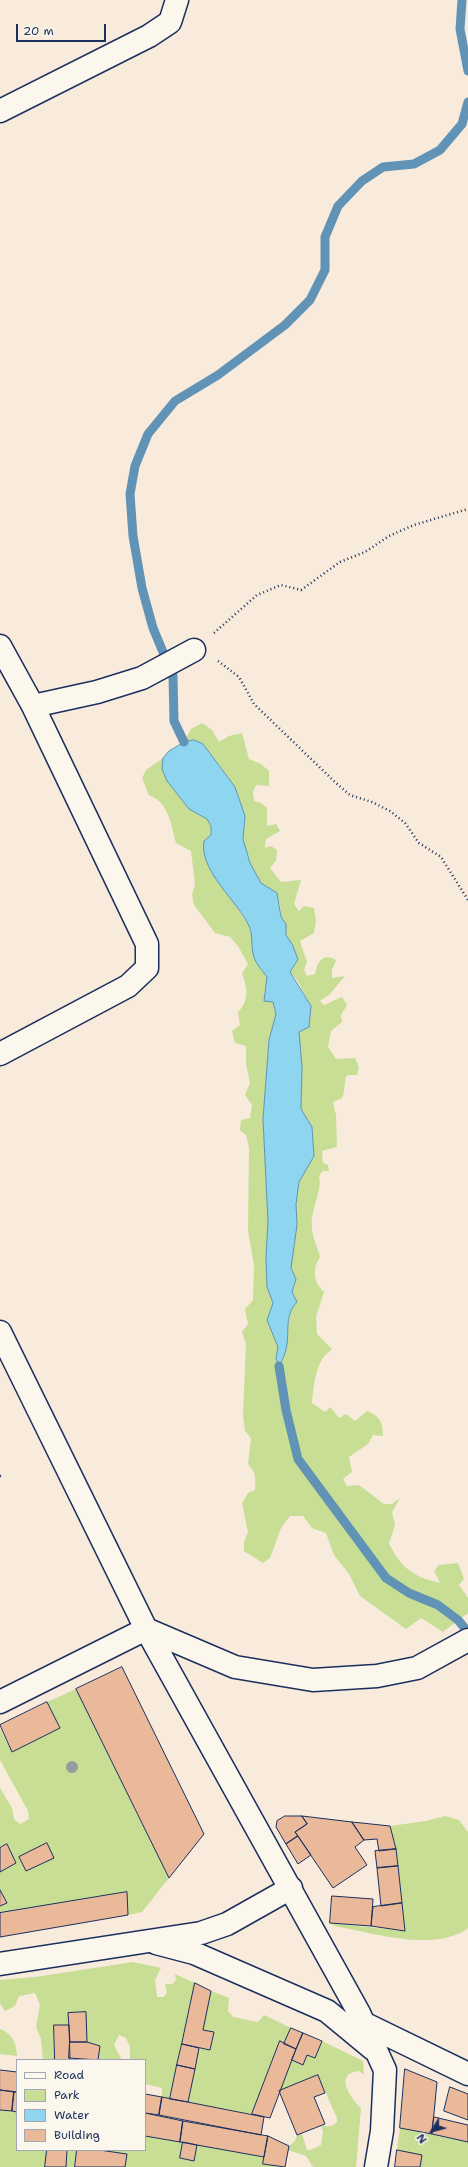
<!DOCTYPE html>
<html>
<head>
<meta charset="utf-8">
<style>
  body { margin:0 }
  #map { position:relative; width:468px; height:2167px; overflow:hidden; background:#f8ebdc; font-family:"Shantell Sans",sans-serif }
  canvas { display:block }
  .legend { position:absolute; left:16px; top:2059px; width:130px; height:92px; box-sizing:border-box; background:#fbf7ec; border:1px solid #a1a7b3; margin:0; padding:5px 7px; list-style:none; font-size:12px; color:#1b2f5e }
  .legend li { display:flex; align-items:center; gap:8px; height:20px }
  .legend b { width:20px; border:1px solid #a1a7b3 }
  .north { position:absolute; left:412px; top:2111px; width:40px; height:40px; -webkit-text-stroke:3px #fbf7ec; paint-order:stroke; rotate:233deg; font-size:11px; font-weight:700; line-height:16px; text-align:center; color:#1b2f5e }
  .north::after { content:''; display:block; margin:auto; width:14px; height:18px; background:#1b2f5e; clip-path:polygon(50% 0,100% 100%,50% 72%,0 100%) }
  .scale { position:absolute; left:16px; top:24px; width:90px; height:18px; box-sizing:border-box; border:2px solid #1b2f5e; border-top:0; padding-left:5px; font-size:12px; line-height:14px; white-space:nowrap; color:#1b2f5e; -webkit-text-stroke:3px #fbf7ec; paint-order:stroke }
</style>
</head>
<body>
<div id="map">
<canvas width="468" height="2167"></canvas>
<ul class="legend">
<li><b style="height:5px;background:#fbf7ec"></b>Road</li>
<li><b style="height:11px;background:#c7de94"></b>Park</li>
<li><b style="height:11px;background:#8ed6ef"></b>Water</li>
<li><b style="height:11px;background:#eab99a"></b>Building</li>
</ul>
<div class="north">N</div>
<div class="scale">20 m</div>
</div>
<script>
const ctx = document.querySelector('canvas').getContext('2d');
ctx.lineJoin = 'round';
function fillPath(path, color) {
  ctx.fillStyle = color;
  ctx.fill(path, 'evenodd');
}
function trace(path, color, width, dash) {
  ctx.strokeStyle = color;
  ctx.lineWidth = width;
  ctx.lineCap = dash ? 'butt' : 'round';
  ctx.setLineDash(dash || []);
  ctx.stroke(path);
}
fillPath(new Path2D(`
  M202 723 212 730 219 742 229 736 242 733 249 759 261 764 269 771V786L256 785 253 792 254 801 261 803 267 808V826L276 824 280 831 266 839 265 848 271 846 277 850 276 861 270 868 281 882 301 880 294 904 299 911 304 906 314 908 316 921 314 933 300 941 307 962 304 970 307 976 315 974C317 962 323 952 336 960L332 970V978L345 976 330 994 320 1001 324 1005 342 997 347 1005 341 1015 342 1022 331 1031 328 1047 336 1059 355 1058 359 1067 357 1075H347C343 1083 346 1090 342 1098L333 1102 336 1115 337 1147 322 1151 323 1163 328 1165 329 1171H323L319 1176C323 1190 310 1210 312 1227 312 1237 318 1248 320 1257 312 1269 313 1282 324 1292L316 1317 317 1334 332 1349C315 1361 314 1384 312 1403L325 1412 330 1407 339 1418 346 1414 355 1421 367 1411C380 1416 383 1423 383 1436L373 1435 368 1444 349 1457 352 1472 343 1479 347 1486 359 1485 384 1504H392L400 1498 392 1512 395 1525 389 1544C402 1568 413 1577 440 1583L434 1571 439 1565 458 1563 464 1579 459 1585 468 1598V1613L443 1632 421 1618 406 1629 360 1596 349 1574 334 1555 326 1533 312 1528 303 1516H290L281 1528 270 1558 263 1563 244 1551V1542L248 1532 242 1503 248 1493 255 1490C256 1479 256 1472 248 1464L251 1438 245 1431 243 1415 246 1344 242 1332 248 1324 245 1309 253 1300 254 1265 248 1231 249 1148 246 1135 240 1130 241 1120 250 1118 252 1105 245 1095 250 1083 246 1064V1046L235 1043 232 1031 240 1025 238 1012C250 1000 247 988 242 973L248 964 238 946 230 937 215 933 194 905 192 895 195 884 191 851 176 843C171 824 169 803 149 795L142 778 146 770 163 758 162 769 167 781 189 809 207 819 211 826 208 864 249 926 253 944V953L260 968 267 977V985L264 994 273 1001 276 1014 269 1040 263 1119 268 1222 267 1287 273 1303 267 1320 278 1347 276 1358 279 1365C292 1345 281 1320 297 1302L292 1292 296 1279 290 1268 297 1225 296 1204 299 1182 314 1156 312 1127 301 1109 302 1067 299 1032 311 1006 297 980 290 972 298 959 292 944 286 935V924L281 917 280 904 268 887 261 883 250 863 243 839 245 817 235 787 203 744 194 740 184 742 191 729Z
  M76 1689 169 1878 142 1912 128 1915 127 1892 0 1913V1906L7 1903 0 1890V1872L15 1863 7 1844 0 1848V1788L12 1808 14 1819 20 1824 29 1819 28 1811 0 1760V1729L12 1752 60 1728 47 1702Z
  M445 1816 459 1820 468 1832V1928C435 1953 373 1933 335 1926L330 1923 405 1931 397 1854 390 1826 426 1821Z
  M133 1962 161 1968 155 1980 157 1997H164L167 1992 165 1984H172L176 1980 175 1974 195 1983 170 2099 162 2097V2088L145 2084V2060H130V2047L126 2038 119 2035 114 2045 122 2060H98L100 2046 87 2042 68 2013 69 2025H54L55 2060H43L41 2039 36 2027 40 2005 35 1993 19 1996 15 2006 5 2011 0 2003V1980L35 1977Z
  M211 1991 229 1998 228 2011 233 2017 258 2022 264 2015 291 2028 284 2044 280 2041 252 2114 188 2102 199 2048 210 2050 214 2032 203 2030Z
  M0 2029C13 2034 16 2043 17 2056L0 2054Z
  M322 2041 363 2061 364 2075 359 2071C333 2073 351 2099 361 2108L356 2167H313L306 2156 288 2150 289 2146 295 2141 297 2135 302 2134 307 2150H310L321 2145 323 2132 321 2126H332L337 2122V2118L318 2076 279 2091 292 2060 303 2065 307 2055 315 2058Z
  M0 2110 17 2112V2150H47L45 2167H0Z
  M400 2128 468 2142V2167H420L421 2155 397 2150Z
  M145 2136 183 2142 181 2158 194 2161 197 2145 264 2157 263 2164 281 2167H125L127 2154 99 2150H145Z
  M67 2150H77L75 2167H66Z`), '#c7de94');
const water = new Path2D(`
  M194 740 203 744 235 787 245 816 243 839 250 863 261 883 277 893 281 917 286 924V935L292 944 298 959 290 972 311 1006 309 1027 299 1032 302 1067 301 1109 312 1127 314 1156 299 1182 296 1204 297 1225 291 1268 296 1279 292 1292 297 1302C285 1315 289 1328 287 1344 286 1352 283 1359 279 1366L276 1358 278 1347 267 1320 273 1303 267 1287 266 1256 268 1222 263 1119 269 1040 276 1014 273 1002 264 1001 267 977C262 970 254 962 253 953 251 945 253 935 249 926 237 900 199 871 204 841L211 835V826L207 819 189 809 167 781 162 769 163 758 169 751 184 742Z`);
fillPath(water, '#8ed6ef');
trace(water, '#6093b5', 1);
trace(new Path2D(`
  M462 0 460 29 468 71
  M184 742 174 721 173 676 153 628 142 588 133 536 130 494 135 466 148 434 175 401 218 375 285 325 310 300 325 270V237L338 206 362 181 383 167 414 164 440 150 462 124 468 102
  M279 1366 286 1410 298 1459 386 1578 409 1593 438 1605 458 1620 468 1632`), '#6093b5', 9);
const building = new Path2D(`
  M122 1667 204 1834 169 1878 76 1689Z
  M47 1702 60 1728 12 1752 0 1725Z
  M285 1816H302L307 1824 295 1832 298 1836 286 1844 276 1827 277 1821Z
  M302 1816 352 1822 364 1840 355 1847 367 1865 333 1888 295 1832 307 1824Z
  M352 1822 390 1826 396 1849 379 1851 377 1839 364 1840Z
  M298 1836 311 1855 298 1864 286 1844Z
  M47 1843 54 1858 26 1871 19 1857Z
  M7 1844 16 1863 0 1872V1848Z
  M396 1849 398 1866 377 1868 375 1851Z
  M398 1866 402 1903 381 1906 377 1868Z
  M0 1890 7 1903 0 1906Z
  M127 1892 128 1915 0 1937V1913Z
  M332 1896 373 1899 371 1926 330 1923Z
  M402 1903 405 1931 371 1926 373 1907Z
  M195 1983 211 1991 203 2030 214 2032 210 2050 182 2044Z
  M86 2012 87 2042H70L68 2013Z
  M54 2025H69L70 2060H55Z
  M291 2028 303 2033 296 2049 284 2044Z
  M303 2033 322 2041 315 2058 307 2055 303 2065 292 2060Z
  M280 2041 296 2049 270 2118 252 2114Z
  M70 2042H87L100 2046 98 2060 69 2058Z
  M182 2044 199 2048 195 2069 177 2065Z
  M177 2065 195 2069 188 2102 170 2099Z
  M405 2069 437 2082 432 2134 400 2128Z
  M0 2070 17 2072V2092L0 2090Z
  M318 2075 325 2093 314 2097 325 2124 297 2135 279 2091Z
  M450 2087 468 2094V2120L444 2111Z
  M0 2090 14 2092 12 2111 0 2110Z
  M14 2092H17V2112L12 2111Z
  M145 2094 162 2097 159 2115 145 2113Z
  M162 2097 264 2117 261 2135 159 2115Z
  M145 2113 183 2121 180 2142 145 2136Z
  M434 2117 468 2125V2142L432 2134Z
  M183 2121 268 2136 264 2157 180 2142Z
  M268 2136 289 2146 285 2167 263 2164Z
  M183 2142 197 2145 194 2161 180 2158Z
  M47 2150H67L66 2167H45Z
  M77 2150H99L127 2154 125 2167H75Z
  M397 2150 422 2155 420 2167H395Z`);
fillPath(building, '#eab99a');
trace(building, '#1b2f5e', 1);
const street = new Path2D(`
  M0 111 149 36 170 22 177 0
  M0 646 33 706 147 944V968L128 986 0 1054
  M33 706 97 692 142 678 194 650
  M0 1332 146 1629 359 2013 385 2070 382 2131 376 2167
  M0 1702 146 1629 235 1667 313 1680 377 1676 417 1668 468 1640
  M156 1943 194 1953 327 2011 373 2049
  M0 1964 201 1933 227 1924 291 1888
  M357 2020 468 2074`);
trace(street, '#1b2f5e', 25);
trace(new Path2D(`
  M214 633 257 595 281 585 301 590 340 562 365 552 389 536 414 525 468 509
  M218 661 239 677 254 704 336 783 350 795 372 802 390 811 405 823 419 843 441 857 468 900
  M0 1476 3 1475`), '#1b2f5e', 2.5, [1, 3]);
trace(street, '#fbf7ec', 22);
ctx.fillStyle = '#969c9e';
for (const [x, y] of [
  [72,1767]
]) {
  ctx.beginPath();
  ctx.arc(x, y, 6, 0, 2 * Math.PI);
  ctx.fill();
}
</script>
</body>
</html>
